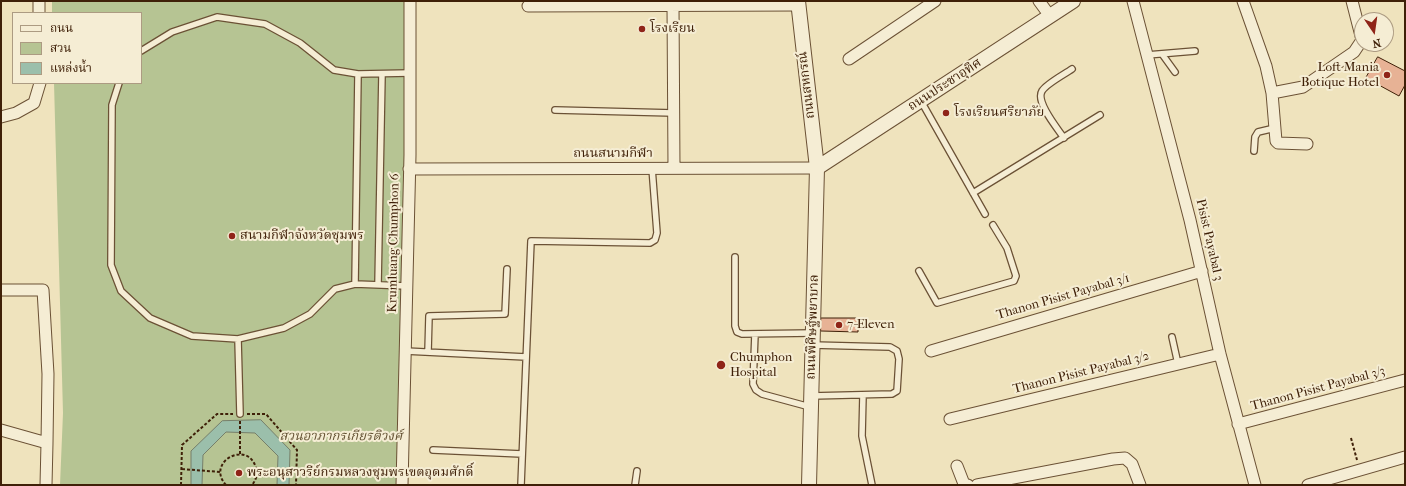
<!DOCTYPE html>
<html>
<head>
<meta charset="utf-8">
<style>
  body { margin:0 }
  #map { position:relative; width:1406px; height:486px; overflow:hidden; background:#efe3bd; font-family:"IM FELL French Canon","Noto Serif Thai",serif }
  canvas { display:block }
  .frame { position:absolute; inset:0; border:2px solid #3f2008; pointer-events:none }
  .legend { position:absolute; left:12px; top:12px; width:130px; height:72px; box-sizing:border-box; background:#f5edd4; border:1px solid #ac9b82; margin:0; padding:5px 7px; list-style:none; font-size:12px; color:#3f2008 }
  .legend li { display:flex; align-items:center; gap:8px; height:20px }
  .legend b { width:20px; border:1px solid #ac9b82 }
  .north { position:absolute; left:1354px; top:12px; width:40px; height:40px; box-sizing:border-box; background:#f5edd4; border:1px solid #ac9b82; border-radius:50%; rotate:167deg; font-size:11px; font-weight:700; line-height:16px; text-align:center; color:#3f2008 }
  .north::after { content:''; display:block; margin:auto; width:14px; height:18px; background:#8f2418; clip-path:polygon(50% 0,100% 100%,50% 72%,0 100%) }
</style>
</head>
<body>
<div id="map">
<canvas width="1406" height="486"></canvas>
<div class="frame"></div>
<ul class="legend">
<li><b style="height:5px;background:#f5edd4"></b>ถนน</li>
<li><b style="height:11px;background:#b6c493"></b>สวน</li>
<li><b style="height:11px;background:#9bbfab"></b>แหล่งน้ำ</li>
</ul>
<div class="north">N</div>
</div>
<script>
const ctx = document.querySelector('canvas').getContext('2d');
ctx.lineJoin = 'round';
function fillPath(path, color) {
  ctx.fillStyle = color;
  ctx.fill(path, 'evenodd');
}
function trace(path, color, width, dash) {
  ctx.strokeStyle = color;
  ctx.lineWidth = width;
  ctx.lineCap = dash ? 'butt' : 'round';
  ctx.setLineDash(dash || []);
  ctx.stroke(path);
}
function write(font, color, halo, rows, align = 'center') {
  ctx.font = font + ' "IM FELL French Canon","Noto Serif Thai",serif';
  ctx.lineWidth = 4;
  ctx.setLineDash([]);
  ctx.textBaseline = 'middle';
  ctx.strokeStyle = halo;
  ctx.fillStyle = color;
  for (const [text, x, y, turn = 0] of rows) {
    ctx.save();
    ctx.translate(x, y);
    ctx.rotate((+turn || 0) * Math.PI / 180);
    ctx.textAlign = isNaN(turn) ? turn : align;
    if (halo) ctx.strokeText(text, 0, 0);
    ctx.fillText(text, 0, 0);
    ctx.restore();
  }
}
fillPath(new Path2D(`
  M52 1H409L402 485H60L63 413 54 83H141V13H52Z`), '#b6c493');
const water = new Path2D(`
  M261 420 290 450 289 485H277L278 456 255 433 226 432 203 455 202 485H191V451L222 421Z`);
fillPath(water, '#9bbfab');
trace(water, '#767f6a', 1);
const building = new Path2D(`
  M1378 57 1405 71V85L1399 96 1366 78Z
  M821 318H858V332L821 331Z`);
fillPath(building, '#e7b295');
trace(building, '#3f2008', 1);
const service = new Path2D(`
  M141 51 172 32 217 17 265 24 300 43 334 70 358 74 410 73
  M1162 54 1175 72
  M1147 55 1195 51
  M119 83 112 105 111 265 121 291 150 318 192 336 238 339 284 328 310 314 335 289 355 284 407 286
  M921 101 985 214
  M555 110 674 113
  M1064 138C1058 129 1035 102 1042 91 1046 84 1065 74 1072 69
  M1254 151 1255 137 1258 132 1275 128
  M973 193 1100 115
  M735 257V326L737 332 742 334 813 333
  M919 271 937 303 1014 281 1016 276 1007 248 993 225
  M355 284 358 74
  M378 285 382 74
  M755 334 753 384 756 390 762 394 810 407
  M1172 337 1178 364
  M238 339 240 414
  M405 351 526 357
  M428 352 429 316 505 314 507 269
  M863 395 862 436 872 485
  M811 396 892 394 897 391 899 359 897 351 890 347 812 345
  M433 450 522 454
  M521 485 531 241 650 243 655 240 657 233 652 168
  M635 485 637 471`);
const minor = new Path2D(`
  M39 1V13
  M1039 1 1050 16
  M1133 1 1190 220 1220 354 1255 485
  M1243 1 1266 66 1272 93 1276 141 1278 143 1307 144
  M528 6 798 5
  M673 6 674 168
  M849 59 935 1
  M1272 93 1303 87 1354 52 1362 40 1352 1
  M1 117 16 113 34 103 40 83
  M409 169 817 168
  M1 290H43L48 374 47 443
  M931 351 1202 271
  M950 419 1220 354
  M1238 424 1405 380
  M1 430 47 443 46 485
  M957 466 964 484 968 485
  M402 485 410 155V1
  M977 485 1113 459 1125 458 1132 464 1140 485
  M1308 485 1405 457`);
const tertiary = new Path2D(`
  M798 1 817 168 809 485
  M817 168 1073 1`);
trace(service, '#6b5135', 8);
trace(minor, '#6b5135', 13);
trace(tertiary, '#6b5135', 16);
trace(new Path2D(`
  M247 414H266L297 450 296 485
  M240 421V454
  M1351 438 1357 460
  M182 469 220 472
  M257 470 296 471
  M181 485 182 445 217 414H233
  M226 485C205 462 248 439 256 468 258 474 256 480 252 485`), '#3f2008', 2, [3, 2]);
trace(service, '#f5edd4', 5.5);
trace(minor, '#f5edd4', 11);
trace(tertiary, '#f5edd4', 14);
for (const [x, y, r, color] of [
  [642,29,4,"#8f2418"],
  [1387,75,4,"#8f2418"],
  [946,113,4,"#8f2418"],
  [232,236,4,"#8f2418"],
  [839,325,4,"#8f2418"],
  [721,365,5,"#8f2418"],
  [239,473,4,"#8f2418"]
]) {
  const dot = new Path2D();
  dot.arc(x, y, r, 0, 2 * Math.PI);
  ctx.fillStyle = color;
  ctx.fill(dot);
  trace(dot, '#f5edd4', 1.5);
}
write('13px', '#3f2008', '#f5edd4', [
  ["โรงเรียน",650,29],
  ["Loft Mania",1379,68,"right"],
  ["Botique Hotel",1379,83,"right"],
  ["โรงเรียนศรียาภัย",954,113],
  ["สนามกีฬาจังหวัดชุมพร",240,236],
  ["7-Eleven",847,325],
  ["Chumphon",730,358],
  ["Hospital",730,373],
  ["พระอนุสาวรีย์กรมหลวงชุมพรเขตอุดมศักดิ์",247,473]
], 'left');
write('13px', '#3f2008', '#f5edd4', [
  ["ถนนสหกรณ์",807,85,-97],
  ["ถนนประชาอุทิศ",945,85,-33],
  ["ถนนสนามกีฬา",613,154],
  ["Pisist Payabal 3",1209,240,77],
  ["Krumluang Chumphon 6",394,243,-89],
  ["Thanon Pisist Payabal 3/1",1063,297,-16],
  ["ถนนพิศิษฐ์พยาบาล",813,327,-88],
  ["Thanon Pisist Payabal 3/2",1081,373,-14],
  ["Thanon Pisist Payabal 3/3",1318,389,-15]
]);
write('italic 13px', '#635132', '#f5edd4', [
  ["สวนอาภากรเกียรติวงศ์",341,437]
]);
</script>
</body>
</html>
